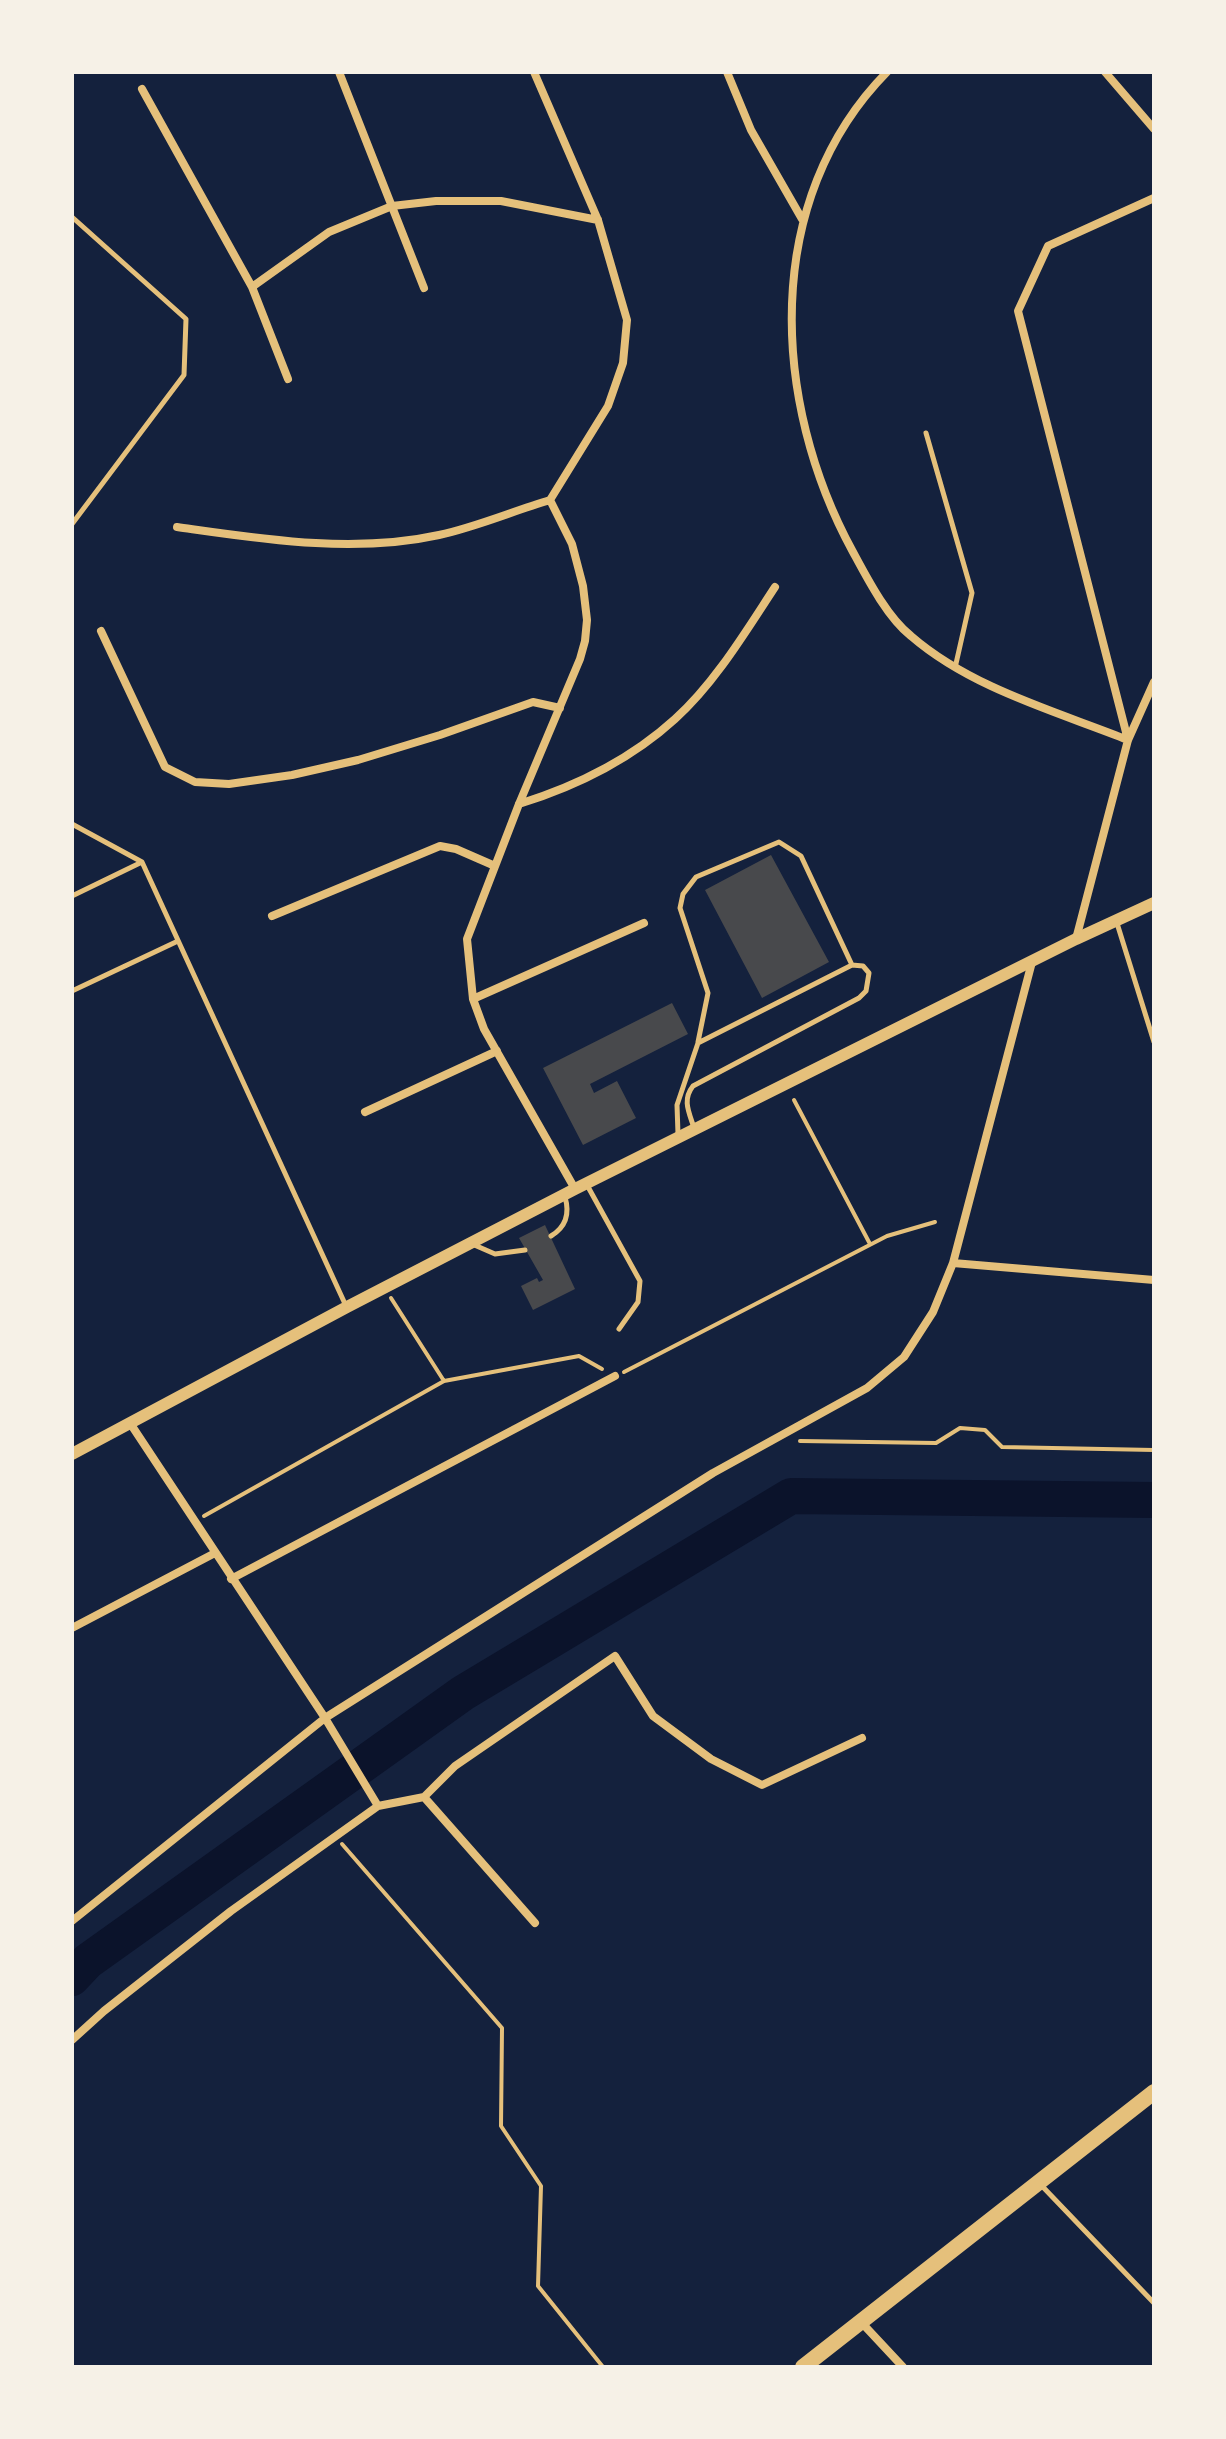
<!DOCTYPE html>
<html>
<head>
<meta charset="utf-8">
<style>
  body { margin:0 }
  #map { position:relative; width:1226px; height:2439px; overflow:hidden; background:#14213d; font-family:"DejaVu Sans",sans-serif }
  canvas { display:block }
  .frame { position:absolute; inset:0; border:74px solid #f6f1e7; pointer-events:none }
</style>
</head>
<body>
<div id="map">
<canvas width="1226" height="2439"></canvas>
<div class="frame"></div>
</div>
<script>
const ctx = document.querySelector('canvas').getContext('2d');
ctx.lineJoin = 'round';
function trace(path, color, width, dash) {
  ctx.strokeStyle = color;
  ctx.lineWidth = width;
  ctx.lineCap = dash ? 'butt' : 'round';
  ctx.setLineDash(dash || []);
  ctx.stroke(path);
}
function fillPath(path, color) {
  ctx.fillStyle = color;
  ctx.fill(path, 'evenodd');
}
trace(new Path2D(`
  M72 1978 88 1961 463 1693 791 1496 1154 1500`), '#0b132b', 36);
fillPath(new Path2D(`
  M771 855 829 962 762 998 705 890Z
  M672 1003 688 1034 590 1084 594 1093 617 1081 636 1118 583 1145 543 1068Z
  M545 1225 575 1289 533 1310 521 1286 537 1278 539 1282 543 1280 519 1238Z`), '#48494c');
trace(new Path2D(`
  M794 1100 870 1244
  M391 1298 444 1381
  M624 1372 887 1236 935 1222
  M800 1441 936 1443 960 1428 985 1430 1002 1447 1154 1450
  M204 1516 444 1381 579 1356 602 1369
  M342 1844 502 2028 501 2126 541 2186 538 2286 603 2367`), '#e5c07b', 4);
trace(new Path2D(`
  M72 217 186 319 184 375 72 524
  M926 433 972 593 955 668
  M72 824 142 862 346 1306
  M72 896 142 862
  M1116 920 1154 1042
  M72 991 178 941
  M698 1042 708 993 680 908 683 894 696 877 779 842 801 856 852 965
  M678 1134 677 1105 698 1043 852 965 863 966 869 973 866 991 859 998 693 1086C682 1100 689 1112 694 1128
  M587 1185 640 1281 638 1302 619 1329
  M551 1236C566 1227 570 1214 565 1197
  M472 1244 495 1254 525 1250
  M1041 2185 1154 2303`), '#e5c07b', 5);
trace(new Path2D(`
  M339 72 424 288
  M534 72 598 220 627 320 623 363 608 406 550 500 572 544 583 586 587 620 585 641 580 659 519 804 467 939 473 999 484 1029 575 1189
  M727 72 751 130 802 219
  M887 72C761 200 771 402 853 552 867 578 887 617 911 636 971 688 1055 711 1128 740
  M1105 72 1154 129
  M142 89 252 287 288 379
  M252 287 329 232 392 206 436 201H501L598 220
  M177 527C262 539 353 554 439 535 476 527 513 511 550 500
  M101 631 165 767 195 782 229 784 292 775 358 760 440 735 533 702 560 708
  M1128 740 1018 311 1048 246 1154 198
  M519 804C577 786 630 760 675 719 715 683 746 631 775 587
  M272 916 440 846 456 849 495 866
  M1076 939 1128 740 1154 682
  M473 999 644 923
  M365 1112 497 1051
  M953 1263 1154 1280
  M130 1423 325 1718 378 1806
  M231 1579 615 1376
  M72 1628 215 1553
  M424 1797 535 1923
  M72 1921 325 1718 713 1473 867 1388 904 1357 933 1312 953 1263 1032 962
  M72 2040 104 2011 231 1911 378 1806 424 1797 455 1766 615 1656 653 1716 711 1759 762 1785 862 1738
  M861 2322 903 2367`), '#e5c07b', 8);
trace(new Path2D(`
  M72 1454 347 1307 575 1189 1076 939 1154 903`), '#e5c07b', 12);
trace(new Path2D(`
  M803 2367 1154 2092`), '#e5c07b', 16);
</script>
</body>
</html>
